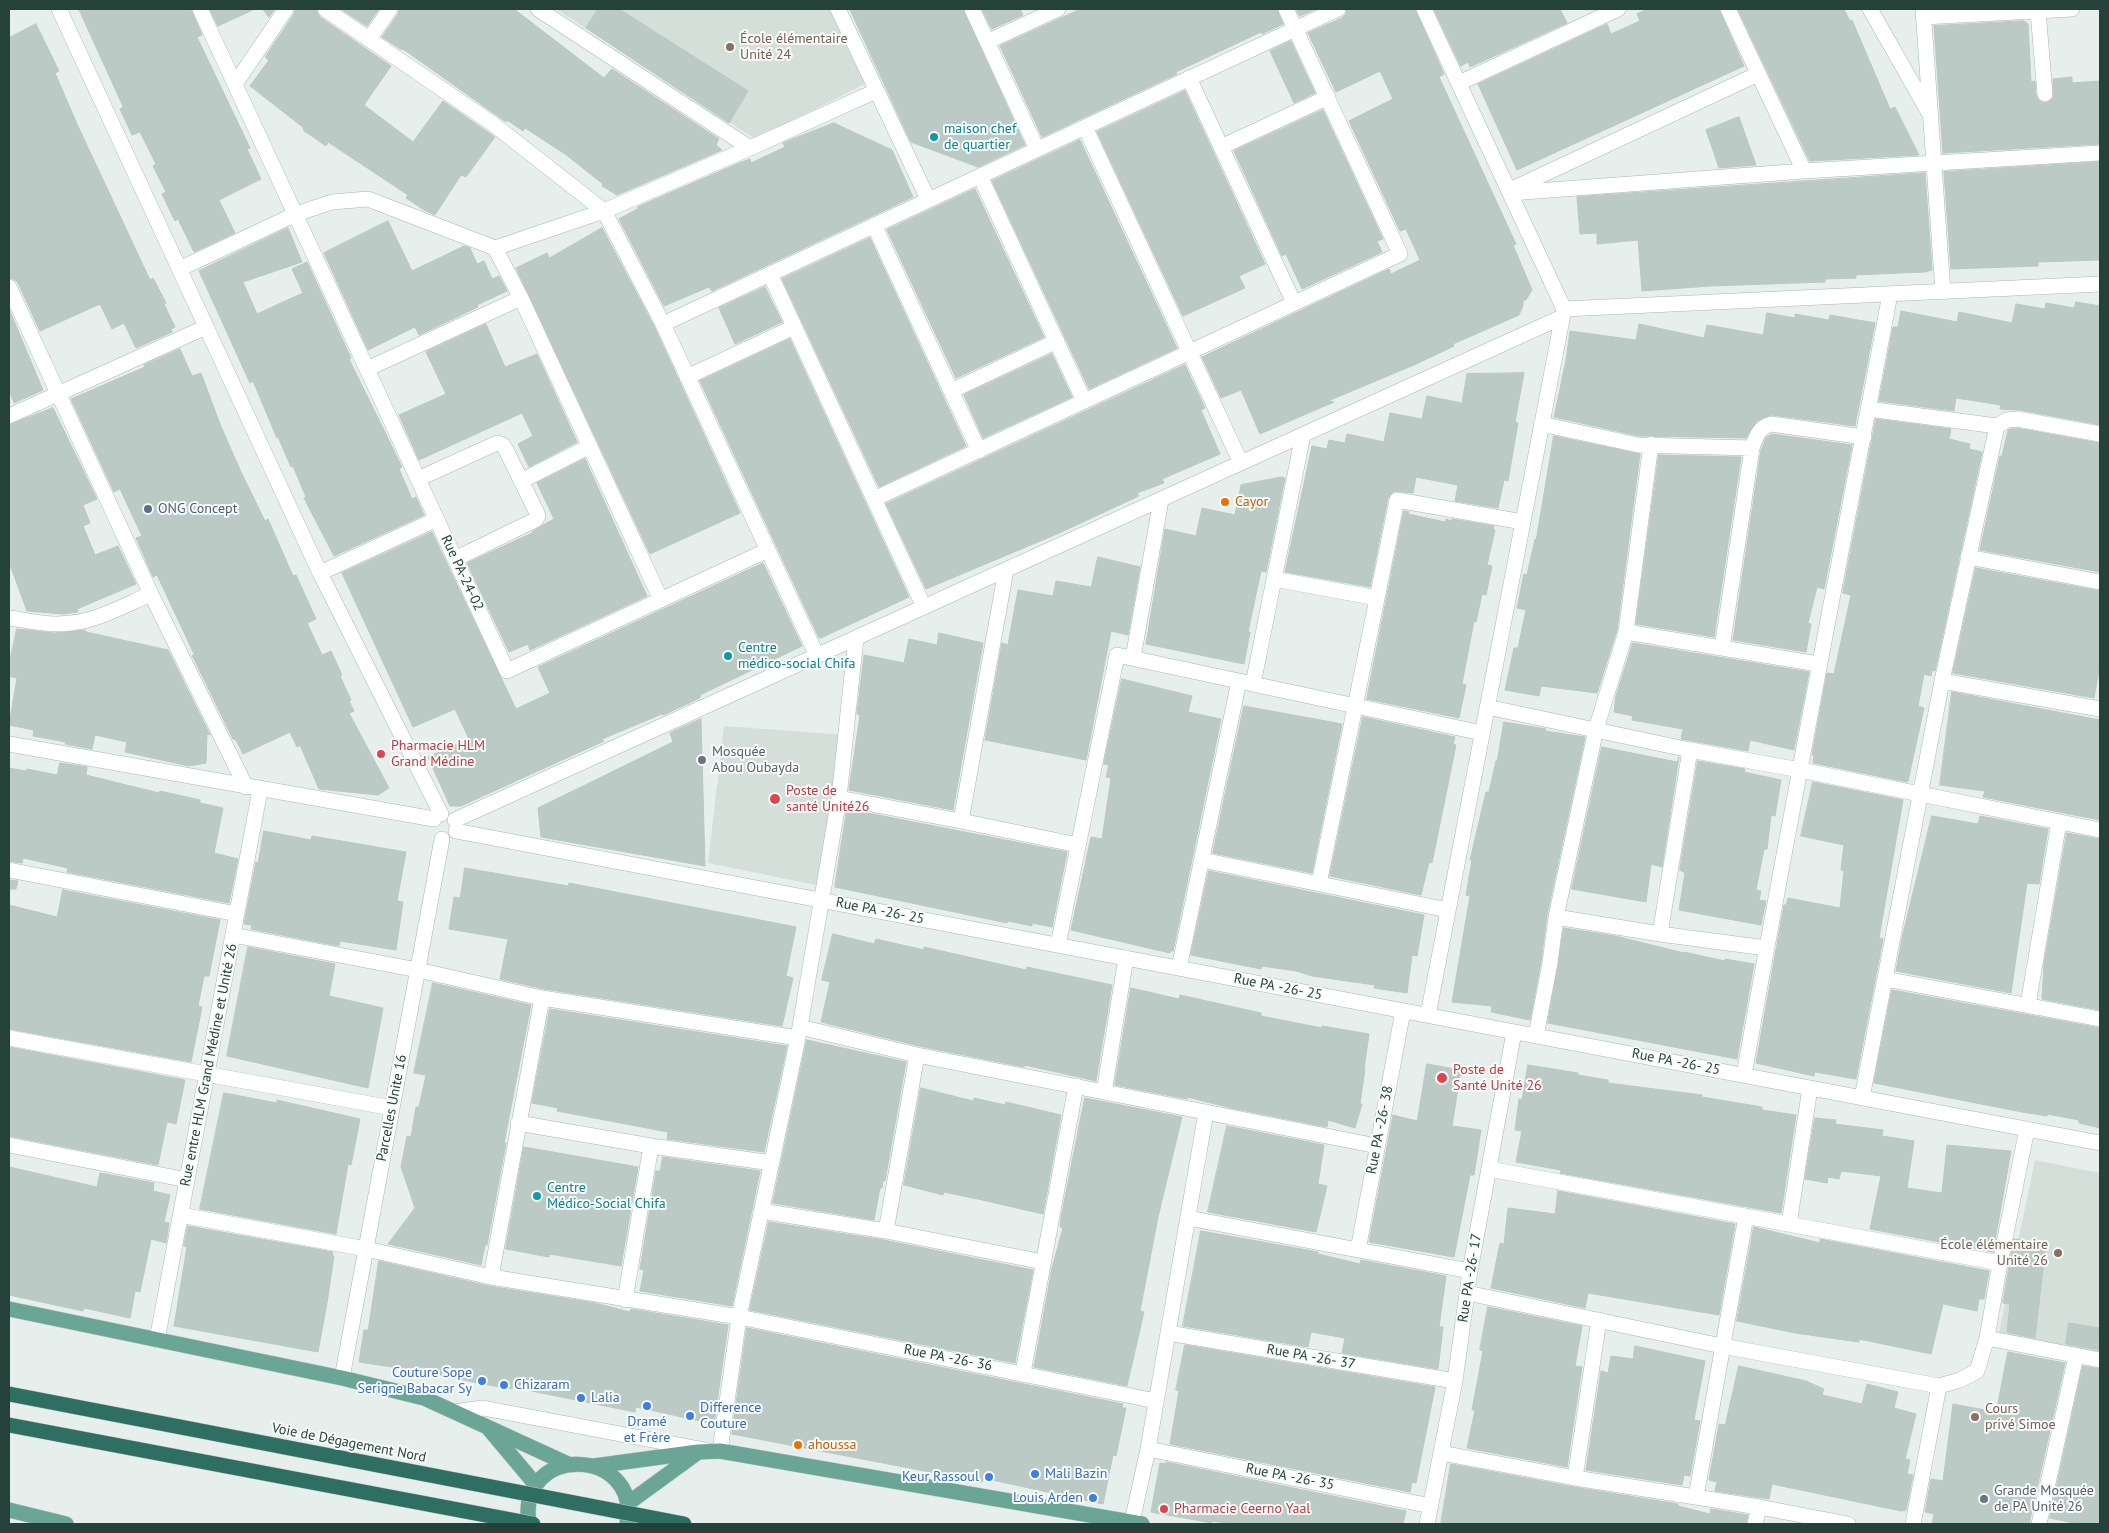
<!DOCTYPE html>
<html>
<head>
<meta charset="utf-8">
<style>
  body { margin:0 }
  #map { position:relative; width:2109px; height:1533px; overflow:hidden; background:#e6efeb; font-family:"PT Sans",sans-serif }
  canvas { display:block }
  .frame { position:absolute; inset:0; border:10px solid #24423a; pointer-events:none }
</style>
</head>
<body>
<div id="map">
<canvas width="2109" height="1533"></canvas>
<div class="frame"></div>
</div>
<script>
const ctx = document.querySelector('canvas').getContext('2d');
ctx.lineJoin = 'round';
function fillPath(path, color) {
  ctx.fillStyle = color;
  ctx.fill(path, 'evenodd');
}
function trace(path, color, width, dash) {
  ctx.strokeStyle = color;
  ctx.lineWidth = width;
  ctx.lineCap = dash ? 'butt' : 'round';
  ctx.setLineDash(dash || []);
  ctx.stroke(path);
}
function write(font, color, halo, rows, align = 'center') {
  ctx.font = font + ' "PT Sans",sans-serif';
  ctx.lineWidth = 4;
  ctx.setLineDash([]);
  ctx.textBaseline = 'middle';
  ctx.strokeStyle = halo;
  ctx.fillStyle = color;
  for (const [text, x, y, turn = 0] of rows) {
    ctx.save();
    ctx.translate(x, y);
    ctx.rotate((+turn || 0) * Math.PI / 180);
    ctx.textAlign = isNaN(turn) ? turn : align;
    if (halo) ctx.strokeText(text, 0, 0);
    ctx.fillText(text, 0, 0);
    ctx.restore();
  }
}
fillPath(new Path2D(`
  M556 9H829L865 84 755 139Z
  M724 726 846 735 821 886 708 863Z
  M2035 1160 2100 1173V1353L1999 1333Z`), '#d4dfda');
const building = new Path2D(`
  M79 9H191L202 35 197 37 250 148 247 149 261 179 219 200 235 233 194 252 178 219 175 221 162 194 166 192 153 166 156 164 140 132 132 135 120 109 123 107Z
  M210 9H255L218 26Z
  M263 9H275L269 17Z
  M295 9H316L320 17 391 66 364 105 413 142 443 101 495 137 466 177 461 175 435 215 424 210 406 198 408 195 328 142 326 146 303 130 304 128 250 86 269 60 265 57 294 14Z
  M341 9H379L367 26Z
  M399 9H514L604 78 612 69 719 139 716 145 722 150 617 195 602 186 603 184 565 154 525 128 523 131 507 120 506 122 403 49 402 50 382 37 398 14Z
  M598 9H619L748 91 729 123 586 28Z
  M850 9H963L1025 145 978 167 911 142Z
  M982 9H1020L1023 15 992 29Z
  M1081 9H1277L1283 24 1262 34 1261 32 1176 72 1177 74 1042 137 1000 46Z
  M1296 9H1316L1300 16Z
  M1347 9H1415L1444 74 1439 77 1516 244 1513 245 1532 290 1526 300H1523V306L1519 315 1453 344 1454 346 1414 365 1328 401 1334 402 1260 434 1241 390 1221 398 1202 357 1389 269 1391 274 1420 260 1406 229 1400 231 1349 121 1393 99 1380 71 1336 92 1308 33 1342 18 1346 14Z
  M1434 9H1560L1567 23 1470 67 1468 62 1461 66Z
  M1648 9H1719L1744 66 1517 170 1478 84 1607 24 1611 34 1640 21 1637 14Z
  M1738 9H1844L1850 21 1852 20 1890 109 1895 107 1919 155 1810 161Z
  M2024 21 2028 24 2031 82 2035 81 2036 95 2041 102 2046 103 2053 98V79L2072 77V83L2100 81V144L1943 153 1934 26Z
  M36 24 59 71 55 73 77 124 150 280 153 278 166 303 164 304 175 327 171 329 172 332 136 348 124 323 112 329 100 304 40 331 18 283 14 279 9 278V38Z
  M1291 41 1315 93 1294 103 1270 51Z
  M1185 91 1265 264 1239 276 1245 288 1183 316 1097 132Z
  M1323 110 1383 239 1377 241 1382 252 1302 289 1286 254 1282 256 1234 151Z
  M1739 117 1756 165 1719 168 1706 130Z
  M834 123 892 150 913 197 712 291 709 287 664 306 619 219 639 208 637 207 739 163 750 159 751 163 785 147 783 143Z
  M1080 140 1177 348 1089 389 992 181Z
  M2100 162V260L2038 262V266L1951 269 1944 172Z
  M1925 173 1932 270 1925 272 1856 275V278L1825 279V282L1710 286 1642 291 1638 240 1597 244V233L1580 234 1577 197Z
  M975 189 1044 337 956 378 887 230Z
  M388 221 412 271 464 246 470 248 477 264 484 261 492 279 499 276 507 291 477 305 478 307 419 335 415 327 368 350 324 253Z
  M288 228 302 262 243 282 257 314 303 293 292 269 307 262 351 358 349 359 402 467 399 469 412 499 416 497 424 515 334 556 304 498 306 497 293 466 291 467 278 437 277 438 253 381 250 383 199 271Z
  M602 228 655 328 740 513 650 554 516 268 547 253 549 258Z
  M870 238 966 446 879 487 782 279Z
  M765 287 782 322 735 344 719 308Z
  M2076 302 2100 306V425L2019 410 2000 409 2001 405 1956 398 1954 411 1879 401 1893 327H1898L1901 311 1957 322 1959 312 2012 323 2016 304 2045 309 2046 303 2074 308Z
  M9 309 43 390 14 403 9 390Z
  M1767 313 1795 318V314L1829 320 1830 315 1875 323 1855 426 1772 415 1757 421 1746 438 1639 436 1554 417 1566 360 1570 331 1636 340 1639 324 1704 338 1707 325 1763 335Z
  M486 324 505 367 537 354 577 442 529 467 518 444 533 436 522 413 419 460 399 415 446 394 426 352Z
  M790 339 909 597 821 638H819L700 381Z
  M180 349 192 376 201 373 220 424 241 472 265 521 268 519 293 576 296 575 316 619 307 623 322 655 331 651 342 675 340 676 351 700 349 701 354 711 349 713 389 788 378 795 319 789 300 745 297 747 290 732 243 754 236 740 233 739 192 655 195 656 157 575 153 577 136 538 142 536 120 489 114 492 71 399 145 367 144 365Z
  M1052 354 1072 397 983 438 964 395Z
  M1185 365 1205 408 1201 410 1220 454 1162 479 1164 483 1137 493 1139 496 1057 534 926 589 886 504Z
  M1524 373 1515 422 1518 423 1508 481 1504 480 1498 508 1455 501 1458 485 1416 477 1413 493 1394 491 1388 498 1370 587 1285 572 1312 446 1327 449 1329 440 1345 443 1347 434 1384 442 1390 413 1422 419 1427 396 1462 403 1467 374Z
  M53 408 97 499 83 505 90 523 83 526 95 555 118 546 136 584 77 609 78 612 63 614 27 611 9 562V425Z
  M1876 419 1951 429 1949 439 1970 444 1969 449 1982 452 1935 671 1932 670 1931 676 1924 674 1918 706 1924 708 1908 781 1907 782 1813 763 1814 755H1812L1827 673 1834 674 1851 595 1843 593Z
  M2017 428 2100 443V572L1980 550 2000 456H2002L2008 430Z
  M1772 434 1852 445 1824 589 1817 587 1808 623 1811 624 1806 652 1733 640 1761 450 1766 438Z
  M1554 436 1640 454 1617 630 1597 693 1541 686 1539 696 1505 690 1514 648H1518L1526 610 1517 608 1524 574 1527 575 1535 539 1536 540Z
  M1659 455 1741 457 1714 637 1636 624Z
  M585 459 647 596 530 650 528 644 509 652 467 563 532 533V532L543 525 554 519 537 483Z
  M1282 477 1285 478 1266 572 1261 571 1248 632H1250L1244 664 1146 644 1165 529 1196 536 1202 508 1235 515 1241 485Z
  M1404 511 1409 512 1408 514 1445 522 1446 519 1451 521 1452 519 1494 526 1493 530H1495L1487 565 1492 566 1486 595 1482 594 1476 622 1474 621 1462 684 1466 685 1459 718 1367 699Z
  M432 532 516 709 550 693 538 667 763 563 802 646 700 695V698L663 715 662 714 602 739 604 741 461 806H450L428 757 469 739 455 709 413 727 342 573Z
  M1098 557 1140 567 1128 635 1111 631 1086 760 985 740 1002 643 1008 645 1018 590 1053 596 1056 581 1091 587Z
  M1976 568 2100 591V665L2094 698 1953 673Z
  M17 629 55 633 85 630 86 632 168 650 210 735 207 734 206 763 189 766 125 752 127 742 95 735 92 749 65 744 66 742 33 736 34 730 9 725 17 678 9 676V665Z
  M939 633 983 643 953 810 849 790 860 715 857 714 864 655 904 663 909 639 937 645Z
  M1633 643 1809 672 1794 750 1750 740 1748 751 1681 739 1683 729 1632 720 1633 716 1614 712 1616 696Z
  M1122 679 1192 696 1188 712 1221 719 1173 951H1170V953L1071 930 1091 837 1102 839 1111 778 1106 777 1109 765 1104 764Z
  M1952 692 2100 720V820L1983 797 1985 791 1940 785Z
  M1244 706 1342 724 1312 873 1213 853Z
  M1363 717 1455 737 1453 744 1456 745 1432 863 1429 862 1421 895 1330 876Z
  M701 719 705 866 541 837 538 808 673 742 670 733Z
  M1504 722 1546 729 1545 731 1585 737 1547 915 1541 962 1530 1020 1491 1012 1492 1006 1452 1002 1470 896 1466 895 1472 860H1470L1486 792H1489L1496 761H1497Z
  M1602 747 1677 762 1679 757 1662 867 1651 864 1646 902 1572 889Z
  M1698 761 1745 769 1744 772 1781 780 1775 816 1771 815 1767 849H1764L1756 890 1761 891 1759 900 1766 901 1761 925 1679 910 1685 873 1680 870Z
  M60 763 87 767 86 775 159 793 160 791 200 800V803L223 808 214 853 238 859 229 903 67 872 68 868 23 858 22 863 9 861V768L26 771 27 769 57 775Z
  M1813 782 1903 800 1879 938 1883 939 1856 1079 1815 1072 1814 1076 1756 1063 1784 905H1786L1788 898 1840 908 1844 871 1841 870 1844 845 1801 836Z
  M847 809 1067 852 1052 927 1032 923V926L1008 921 1007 923 835 887Z
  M1932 816 1978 824 1980 816 2048 829 2039 884 2027 883 2011 993 1896 971 1903 934Z
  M264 831 311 840 312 836 406 852 397 901 403 902 396 950 340 941 339 946 251 929 252 925 244 924 256 862 258 863Z
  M2067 833 2100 839V1010L2042 999 2044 964Z
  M465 868 568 886 569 883 796 927 786 976 793 978 782 1026 544 989 500 979 508 939 449 929 454 897 460 898Z
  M1209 871 1424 915 1417 956 1412 955 1407 993 1374 988 1375 985 1312 976 1296 971 1262 966 1261 969 1191 955Z
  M9 880 18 881 16 889H9Z
  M63 890 220 920 209 976H204L198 1006 202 1007 191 1062 9 1029V905L57 917Z
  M1564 928 1615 936 1684 953V952L1725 961V959L1754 964 1737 1059 1548 1023Z
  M833 934 874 944 876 939 924 950V947L1026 970 1027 967 1112 985 1096 1081 1025 1065 1024 1067 919 1046 821 1022 830 982 822 980Z
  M248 947 335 964 329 996 383 1008 368 1088 227 1056Z
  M433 983 531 1005 504 1143H506L487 1245H485L481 1265 388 1244 415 1208 401 1167 407 1136 411 1137 416 1107H419L426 1075 414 1073Z
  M1131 988 1179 999 1180 995 1261 1013V1016L1322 1028V1026L1369 1034 1364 1069H1365L1360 1104H1362L1355 1128 1328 1120 1327 1127 1231 1108 1187 1097V1099L1115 1085Z
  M1892 990 2100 1028V1128L2079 1123V1120L2047 1114V1116L2022 1112 1874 1083Z
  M550 1009 787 1046 764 1152 667 1139 668 1132 557 1111 558 1108 532 1103Z
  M807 1040 906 1062 885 1181 883 1180 882 1188H880L874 1220 773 1203Z
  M9 1047 185 1080 176 1124 167 1122 158 1165 9 1136Z
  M1427 1064 1461 1070 1452 1126 1481 1130 1474 1175H1470L1454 1257 1369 1242 1393 1115 1417 1121Z
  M1528 1065 1578 1073V1075L1608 1080V1083L1702 1095V1097L1762 1107V1110L1796 1115 1781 1213 1560 1173 1561 1170 1516 1162 1522 1131 1515 1130 1519 1099H1522Z
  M921 1088 973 1101 974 1098 1005 1105 1006 1102 1061 1115 1043 1214 982 1200 944 1192 943 1195 904 1185Z
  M224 1093 277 1103V1100L360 1119 351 1165 348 1164 336 1234 200 1209Z
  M1085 1098 1182 1117 1158 1217 1140 1311 1144 1312 1127 1386 1034 1367 1052 1268 1063 1228 1060 1227 1061 1218Z
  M1815 1118 1836 1120 1835 1124 1883 1130 1882 1136 1914 1141 1907 1188 1942 1193 1947 1145 2011 1151 1993 1252 1870 1229 1881 1176 1841 1171 1839 1179 1828 1177 1827 1183 1805 1179Z
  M1227 1126 1324 1145 1318 1184 1327 1186 1316 1232 1208 1212Z
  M524 1147 638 1167 621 1266 549 1254V1257L506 1249Z
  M663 1157 760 1171 732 1306 640 1291 644 1270 640 1269 656 1171H660Z
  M9 1167 97 1187 100 1173 154 1183 153 1191 170 1195 164 1222 169 1223 166 1243 151 1239 140 1292 135 1291 130 1318 84 1308 83 1311 9 1295Z
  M1558 1191 1735 1224 1719 1315 1588 1293 1585 1308 1491 1288 1500 1243 1504 1244 1508 1208 1555 1214Z
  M769 1222 884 1240 1033 1270 1015 1363 750 1310Z
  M188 1226 333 1252 332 1256H334L327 1303 318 1352 174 1326 187 1247 184 1246Z
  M1754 1227 1820 1243V1239L1989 1271 1984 1299H1979L1977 1311 1943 1304 1931 1354 1859 1339V1342L1795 1333 1737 1321Z
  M1201 1231 1318 1252V1254L1360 1264 1361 1260 1446 1276 1439 1327H1443L1438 1369 1342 1353 1345 1338 1311 1332 1308 1347 1183 1326Z
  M2014 1239 2046 1243 2035 1338 2007 1332 2010 1304 2003 1303Z
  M379 1261 489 1286 595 1303 630 1312 631 1309 728 1325 714 1424 636 1407 635 1412 512 1387V1389L483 1384 425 1372 359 1362 364 1330H368Z
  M1488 1307 1582 1326 1575 1366 1582 1367 1567 1467 1467 1448 1475 1410H1472L1483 1351 1480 1350Z
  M2069 1323 2100 1328V1350L2066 1344Z
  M747 1328 1123 1404 1122 1408H1126L1116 1456 1113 1455 1103 1504 983 1478 982 1482 732 1434Z
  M1185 1345 1435 1387 1416 1483 1412 1482 1410 1492 1170 1444 1179 1391 1176 1390Z
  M1635 1346 1705 1361 1694 1420 1700 1421 1690 1476 1684 1475 1682 1485 1586 1470 1601 1371 1608 1373 1611 1356 1633 1359Z
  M2008 1352 2065 1363 2029 1524H1932L1934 1514 1925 1512 1931 1479 1943 1481 1953 1404 1996 1412Z
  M1739 1366 1806 1381 1824 1389 1822 1395 1862 1404 1867 1384 1898 1392 1894 1408 1916 1414 1905 1459 1910 1460 1907 1474 1913 1475 1906 1510 1901 1511 1772 1484 1769 1499 1715 1491 1717 1482 1709 1480 1719 1424 1725 1425Z
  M2083 1366 2100 1369V1524H2078L2050 1518Z
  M1166 1462 1406 1511 1403 1524H1234L1212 1521V1523L1151 1512 1160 1463 1166 1464Z
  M1451 1464 1574 1487 1678 1504V1506L1710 1514 1711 1509 1748 1515 1746 1524H1441Z`);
fillPath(building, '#bbcac4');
trace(building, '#b8c9c2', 1);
const minor = new Path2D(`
  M59 9 320 573 441 814
  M200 9 507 671 768 550
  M325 9 493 124 604 211 663 324 817 656
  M538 9 750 148
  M838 9 928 199
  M972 9 1037 149
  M1424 9 1564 309 1428 1015
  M1728 9 1804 171
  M1870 9 1928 111
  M1923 9 1943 292
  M2038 11 2045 94
  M1923 17 2072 9
  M370 38 390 9
  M987 42 1058 9
  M1189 78 1294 303
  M1459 83 1618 9
  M235 84 286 9
  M1085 127 1241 463
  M1221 147 1328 97
  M980 176 1084 401
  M1510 190 1758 74
  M1510 193 1804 171 2100 153
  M874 225 979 451
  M495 248 604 211 750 148 876 91
  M179 269 296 214 332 202 368 199 495 248 521 298 661 600
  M770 274 924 607
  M9 287 151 594 246 787
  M1564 309 2100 284
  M663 324 1338 9
  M367 369 521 298
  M687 377 794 327
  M951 391 1057 341
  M1868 409 1997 426
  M9 416 206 327
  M1541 424 1638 445 1752 448
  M418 479 497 443 503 445 506 450 536 511 538 516 535 520 455 559
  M521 481 590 446
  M874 499 1400 254 1286 9
  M1968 557 2100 582
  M320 573 437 519
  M1274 579 1377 598
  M10 618C30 621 51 626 71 623 99 620 125 605 151 594
  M1626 632 1818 664
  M1722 648 1752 448C1756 437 1759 427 1771 424L1864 437
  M1133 658 1161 500
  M1942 681 2100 709
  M1253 684 1303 435
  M1487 707 1690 750 1800 770 2100 830
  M9 744 434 819
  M839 798 961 821 1006 570
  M455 820 1562 317
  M961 821 1078 845
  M456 831 2100 1143
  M1202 860 1448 910
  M9 870 237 914
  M1319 884 1397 500 1523 522
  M1556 917 1660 934 1766 948
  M1660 934 1690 750
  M233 935 418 970 542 998 798 1038
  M1058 945 1117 655 1482 733
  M1179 968 1239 681
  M1885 979 2100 1019
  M2028 1005 2059 822
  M800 1027 917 1055 1377 1146
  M1536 1036 1550 963 1556 917 1596 729 1626 632 1651 444
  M9 1038 392 1108
  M1744 1075C1790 814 1841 554 1890 294
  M1104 1092 1126 958
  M1862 1098 1942 681 1997 426 2007 420 2017 419 2100 434
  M518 1123 651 1146 772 1163
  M9 1145 187 1180
  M1489 1169 2000 1263
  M761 1211 886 1231 1043 1262
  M181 1215 366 1249 491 1277 739 1317 1156 1401
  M1188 1218 1470 1271
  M1789 1224 1810 1088
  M886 1231 917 1055
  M1358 1250 1403 1011
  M491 1277 542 998
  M1467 1293 1722 1346 1939 1386 1960 1380 1977 1371 1987 1338 2000 1263 2027 1129
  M625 1300 651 1146
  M1168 1333 1455 1381
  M1987 1338 2100 1360
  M157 1340 260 790
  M1023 1373 1076 1086
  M342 1378 442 839
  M454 1412 483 1408 705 1450
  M1148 1449 1431 1506
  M720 1451 739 1317 798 1038 839 798 856 638
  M1441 1453 1575 1478 1759 1507 1848 1524
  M1575 1478 1599 1320
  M1696 1497 1746 1216
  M1132 1522 1148 1449 1206 1112
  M1427 1524 1455 1381 1470 1271 1514 1032
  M1755 1524 1759 1507
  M1913 1524 1939 1386
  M2039 1524 2076 1356`);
const major = new Path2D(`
  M9 1309 342 1378 424 1398 568 1464
  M489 1429 536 1485
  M594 1466 698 1452 720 1451 1142 1524
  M627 1504 697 1453
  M9 1510 66 1524
  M529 1524C516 1442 642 1447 627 1524`);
trace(minor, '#a8b8b2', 16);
trace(major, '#c2cac8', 16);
trace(minor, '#fff', 15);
trace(major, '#6aa596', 15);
const highwayBridge = new Path2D(`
  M9 1394 684 1524
  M9 1425 533 1524`);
trace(highwayBridge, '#c2cac8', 16, []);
trace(highwayBridge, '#2f6f62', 15);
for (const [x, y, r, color] of [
  [730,47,5,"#8d6e63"],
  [934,137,5,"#0f9aa8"],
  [1225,502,5,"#e8710a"],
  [148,509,5,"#5c6f8a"],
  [728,656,5,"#0f9aa8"],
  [381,754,5,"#e0444e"],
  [702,760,5,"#6b7280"],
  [775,799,6,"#e0444e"],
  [1442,1078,6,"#e0444e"],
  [537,1196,5,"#0f9aa8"],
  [2058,1253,5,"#8d6e63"],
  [482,1381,5,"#3f7fe0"],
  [504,1385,5,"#3f7fe0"],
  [581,1398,5,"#3f7fe0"],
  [647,1406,5,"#3f7fe0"],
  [690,1416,5,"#3f7fe0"],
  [1975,1417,5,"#8d6e63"],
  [798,1445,5,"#e8710a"],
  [1035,1474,5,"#3f7fe0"],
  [989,1477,5,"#3f7fe0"],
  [1093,1498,5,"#3f7fe0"],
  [1984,1499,5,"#6b7280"],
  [1164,1509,5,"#e0444e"]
]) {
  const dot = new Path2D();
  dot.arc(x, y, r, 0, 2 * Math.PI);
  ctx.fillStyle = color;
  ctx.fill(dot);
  trace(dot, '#f7fbf9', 2);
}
write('14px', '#785e54', '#f7fbf9', [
  ["École élémentaire",740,39],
  ["Unité 24",740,55],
  ["École élémentaire",2048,1245,"right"],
  ["Unité 26",2048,1261,"right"],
  ["Cours",1985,1409],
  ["privé Simoe",1985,1425]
], 'left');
write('14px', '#0d838f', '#f7fbf9', [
  ["maison chef",944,129],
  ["de quartier",944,145],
  ["Centre",738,648],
  ["médico-social Chifa",738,664],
  ["Centre",547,1188],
  ["Médico-Social Chifa",547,1204]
], 'left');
write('14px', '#c56008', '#f7fbf9', [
  ["Cayor",1235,502],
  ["ahoussa",808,1445]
], 'left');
write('14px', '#4e5e75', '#f7fbf9', [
  ["ONG Concept",158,509]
], 'left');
write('14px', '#24423a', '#f7fbf9', [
  ["Rue PA-24-02",462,573,65],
  ["Rue PA -26- 25",880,911,11],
  ["Rue PA -26- 25",1278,987,11],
  ["Rue PA -26- 25",1676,1062,11],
  ["Rue entre HLM Grand Médine et Unité 26",209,1065,-79],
  ["Parcelles Unite 16",392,1108,-79],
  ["Rue PA -26- 38",1380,1130,-79],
  ["Rue PA -26- 17",1470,1278,-81],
  ["Rue PA -26- 37",1311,1357,10],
  ["Rue PA -26- 36",948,1358,11],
  ["Voie de Dégagement Nord",349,1443,11],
  ["Rue PA -26- 35",1290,1477,11]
]);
write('14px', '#be3a42', '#f7fbf9', [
  ["Pharmacie HLM",391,746],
  ["Grand Médine",391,762],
  ["Poste de",786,791],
  ["santé Unité26",786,807],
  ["Poste de",1453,1070],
  ["Santé Unité 26",1453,1086],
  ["Pharmacie Ceerno Yaal",1174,1509]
], 'left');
write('14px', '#5b616d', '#f7fbf9', [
  ["Mosquée",712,752],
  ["Abou Oubayda",712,768],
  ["Grande Mosquée",1994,1491],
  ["de PA Unité 26",1994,1507]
], 'left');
write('14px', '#366cbe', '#f7fbf9', [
  ["Couture Sope",472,1373,"right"],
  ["Serigne Babacar Sy",472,1389,"right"],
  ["Chizaram",514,1385],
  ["Lalia",591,1398],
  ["Difference",700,1408],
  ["Couture",700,1424],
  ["Dramé",647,1422,"center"],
  ["et Frère",647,1438,"center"],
  ["Mali Bazin",1045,1474],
  ["Keur Rassoul",979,1477,"right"],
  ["Louis Arden",1083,1498,"right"]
], 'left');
</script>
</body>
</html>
